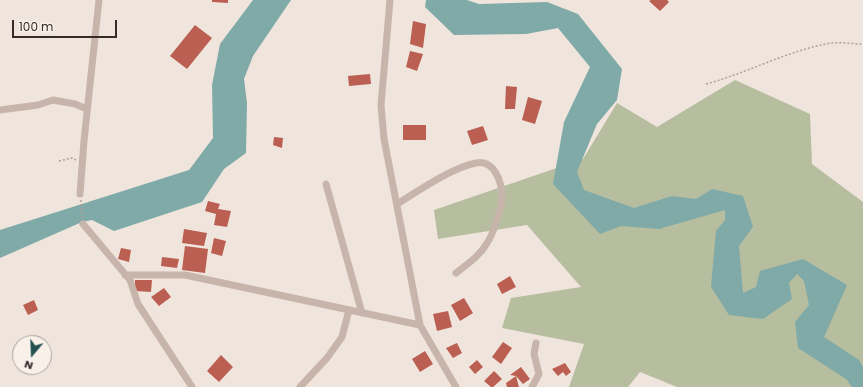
<!DOCTYPE html>
<html>
<head>
<meta charset="utf-8">
<style>
  body { margin:0 }
  #map { position:relative; width:863px; height:387px; overflow:hidden; background:#f0e5dd; font-family:Poppins,sans-serif }
  canvas { display:block }
  .north { position:absolute; left:12px; top:335px; width:40px; height:40px; box-sizing:border-box; background:#f8f0e9; border:1px solid #aaa29c; border-radius:50%; rotate:199deg; font-size:11px; font-weight:700; line-height:16px; text-align:center; color:#352c29 }
  .north::after { content:''; display:block; margin:auto; width:14px; height:18px; background:#235250; clip-path:polygon(50% 0,100% 100%,50% 72%,0 100%) }
  .scale { position:absolute; left:12px; top:20px; width:105px; height:18px; box-sizing:border-box; border:2px solid #352c29; border-top:0; padding-left:5px; font-size:12px; line-height:14px; white-space:nowrap; color:#352c29; -webkit-text-stroke:3px #f8f0e9; paint-order:stroke }
</style>
</head>
<body>
<div id="map">
<canvas width="863" height="387"></canvas>
<div class="north">N</div>
<div class="scale">100 m</div>
</div>
<script>
const ctx = document.querySelector('canvas').getContext('2d');
ctx.lineJoin = 'round';
function fillPath(path, color) {
  ctx.fillStyle = color;
  ctx.fill(path, 'evenodd');
}
function trace(path, color, width, dash) {
  ctx.strokeStyle = color;
  ctx.lineWidth = width;
  ctx.lineCap = dash ? 'butt' : 'round';
  ctx.setLineDash(dash || []);
  ctx.stroke(path);
}
fillPath(new Path2D(`
  M735 80 810 114 812 164 863 202V387H677L640 372 628 387H569L584 344 502 328 511 298 581 287 527 225 438 239 434 210 583 159 617 103 657 127Z`), '#b7bd9f');
fillPath(new Path2D(`
  M253 0H291L253 56 244 79 247 103 246 153 224 169 202 202 114 231 92 220 82 222 0 258V230L189 170 213 138 212 85 220 44Z
  M426 0H467L479 4 547 2 578 14 622 69 617 100 597 124 577 172 584 190 634 208 672 196 696 199 712 189 743 196 753 227 739 246 743 293 756 287 760 271 803 259 847 285 824 337 859 360 863 367V387H852L846 379 798 348 795 322 809 305 804 281 797 274 789 283 792 299 763 319 729 315 711 287 716 231 725 220V210L659 229 621 226 600 234 553 184 564 122 590 67 558 28 526 34 454 35 425 7Z`), '#7faaa7');
fillPath(new Path2D(`
  M212 0H228V3L212 2Z
  M651 0H667L669 2 660 11 649 1Z
  M413 21 426 24 423 48 410 44Z
  M195 25 212 38 187 69 170 56Z
  M410 51 423 54 417 71 406 67Z
  M370 74 371 84 349 86 348 76Z
  M506 86 517 87 515 109H505Z
  M528 97 542 101 535 124 522 120Z
  M403 125H426V140H403Z
  M483 126 488 140 472 145 467 131Z
  M274 137 283 138 282 148 273 145Z
  M208 201 220 204 218 209 231 211 227 227 214 225 216 214 205 211Z
  M184 229 207 233 204 246 182 243Z
  M214 238 226 241 222 256 211 253Z
  M185 246 208 249 205 273 182 270Z
  M121 248 131 250 129 262 118 259Z
  M162 257 179 259 177 268 161 266Z
  M510 276 516 287 502 294 497 284Z
  M135 280H152L151 292 135 291Z
  M164 288 171 297 159 306 151 297Z
  M464 298 473 313 460 321 451 305Z
  M34 300 38 310 28 315 23 305Z
  M448 311 452 327 437 331 433 314Z
  M503 342 512 348 501 364 492 357Z
  M457 343 462 353 453 358 446 348Z
  M425 351 433 364 420 372 412 359Z
  M221 355 233 367 219 382 207 371Z
  M477 360 483 367 475 374 469 367Z
  M565 363 571 372 566 376 563 372 558 376 552 369Z
  M521 367 530 379 523 384 516 376 510 375Z
  M494 371 502 379 493 387H491L484 381Z
  M516 376 519 387H507L506 383Z`), '#ba5f51');
trace(new Path2D(`
  M706 84C747 73 785 52 826 44 837 41 851 44 863 44
  M59 161 72 158 76 160
  M81 200 82 218`), '#b29e95', 1.5, [2, 2]);
trace(new Path2D(`
  M390 0 381 105 384 139 420 325 456 387
  M0 110 38 105 53 100 75 104 87 109
  M326 184 362 313
  M80 194 84 141 99 0
  M397 204C418 191 453 167 476 163 494 159 502 182 502 197 502 207 493 235 487 243 480 256 467 264 456 273
  M83 224 130 280 138 304 192 387
  M125 275H185L420 325
  M300 387 327 358 342 337 349 310
  M532 387 539 374 534 354 536 343`), '#c7b4aa', 7);
</script>
</body>
</html>
